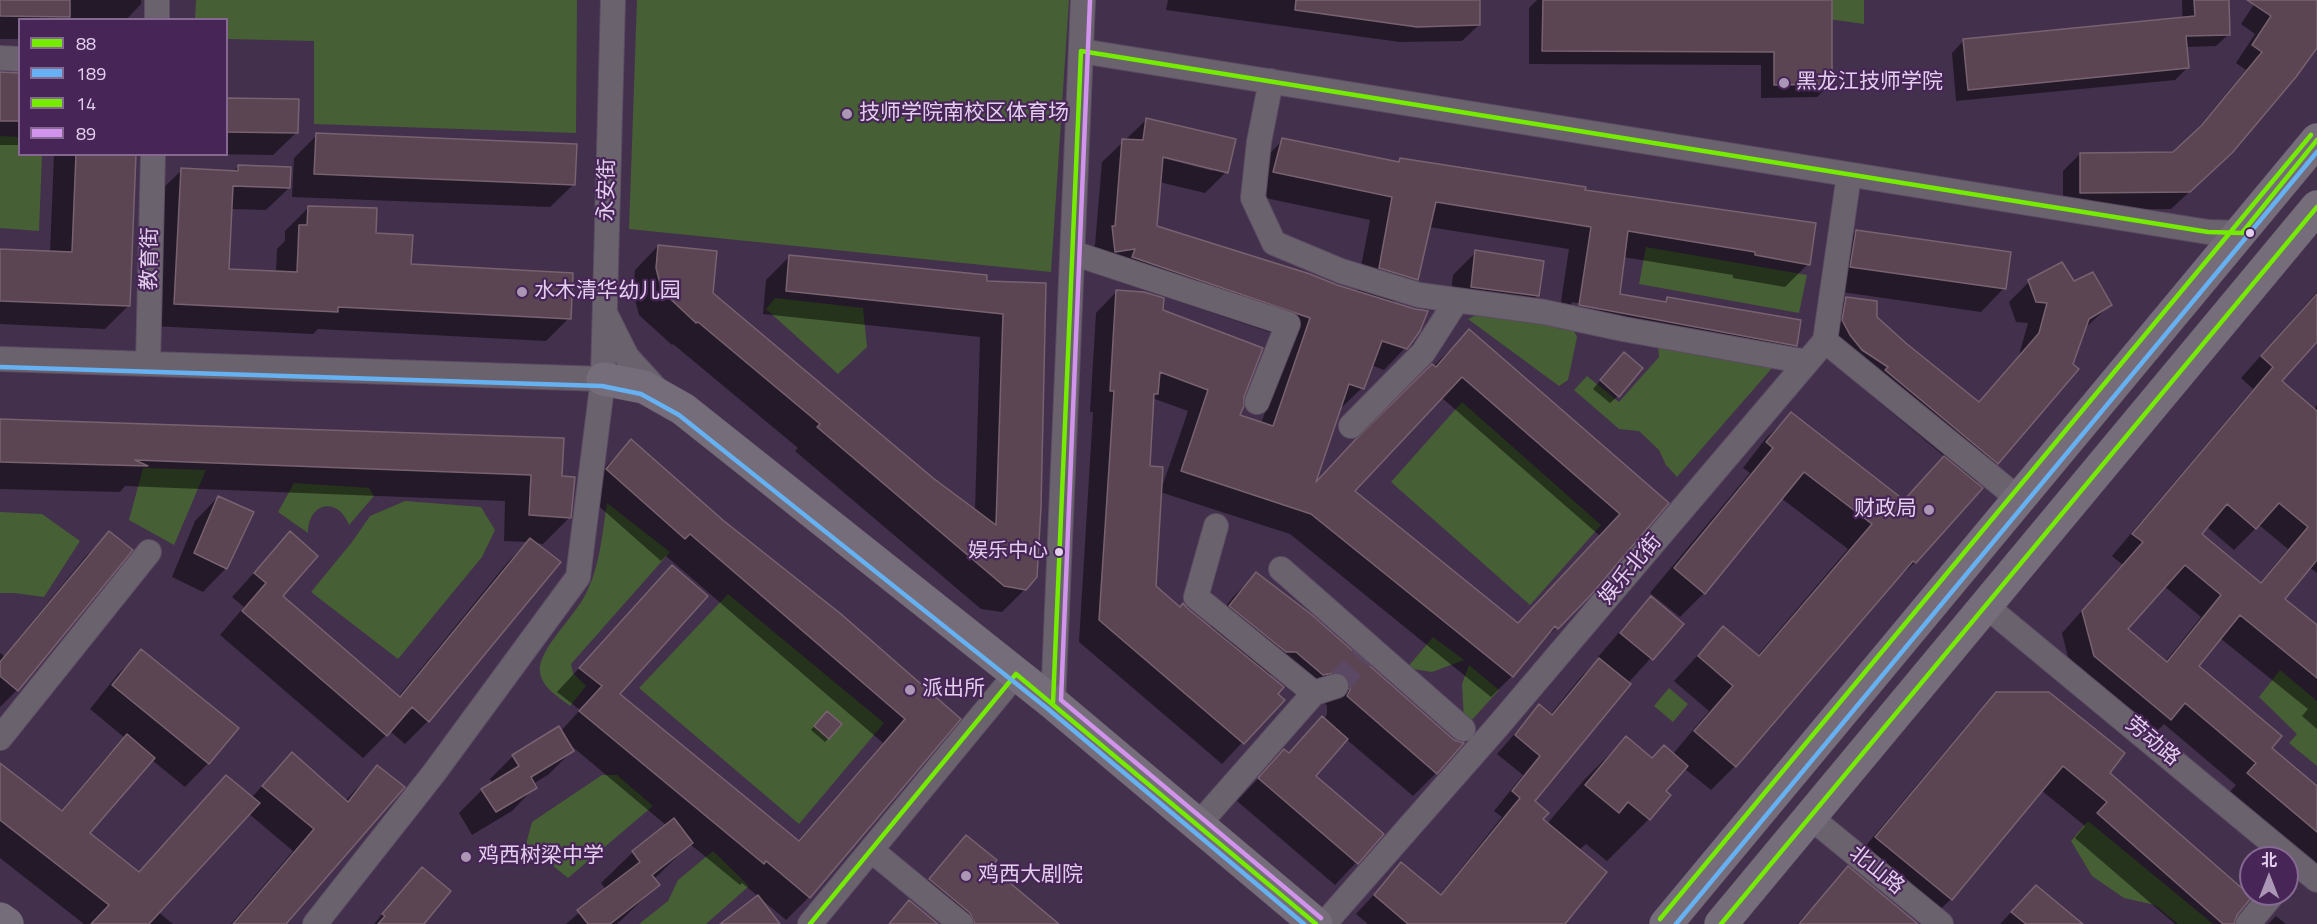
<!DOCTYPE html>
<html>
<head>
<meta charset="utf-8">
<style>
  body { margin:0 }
  #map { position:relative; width:2317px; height:924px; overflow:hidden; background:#43304c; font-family:"Titillium Web","Noto Sans SC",sans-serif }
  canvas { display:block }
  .legend { position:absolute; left:18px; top:18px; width:210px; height:138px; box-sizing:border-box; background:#472557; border:2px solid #856993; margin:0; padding:8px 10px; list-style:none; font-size:18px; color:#e3cfed }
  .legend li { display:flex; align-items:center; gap:12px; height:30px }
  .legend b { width:30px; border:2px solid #856993 }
  .north { position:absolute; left:2239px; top:846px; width:60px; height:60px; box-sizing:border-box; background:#472557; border:2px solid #856993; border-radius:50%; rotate:0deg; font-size:16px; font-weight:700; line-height:24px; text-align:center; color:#e3cfed }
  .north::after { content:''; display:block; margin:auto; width:21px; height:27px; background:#ab97b5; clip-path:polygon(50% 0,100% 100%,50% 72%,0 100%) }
</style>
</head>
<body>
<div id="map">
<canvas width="2317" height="924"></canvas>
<ul class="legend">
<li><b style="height:8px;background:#75eb00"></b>88</li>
<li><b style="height:8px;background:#66b1f2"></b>189</li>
<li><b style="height:8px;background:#75eb00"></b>14</li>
<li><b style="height:8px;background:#d193ec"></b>89</li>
</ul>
<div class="north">北</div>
</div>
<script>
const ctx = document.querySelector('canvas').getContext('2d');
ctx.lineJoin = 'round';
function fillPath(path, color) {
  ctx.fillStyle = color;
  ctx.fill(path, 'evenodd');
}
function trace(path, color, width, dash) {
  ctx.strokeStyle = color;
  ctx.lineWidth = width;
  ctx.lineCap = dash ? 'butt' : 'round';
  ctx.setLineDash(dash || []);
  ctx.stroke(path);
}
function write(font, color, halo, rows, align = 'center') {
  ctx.font = font + ' "Titillium Web","Noto Sans SC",sans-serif';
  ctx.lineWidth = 4.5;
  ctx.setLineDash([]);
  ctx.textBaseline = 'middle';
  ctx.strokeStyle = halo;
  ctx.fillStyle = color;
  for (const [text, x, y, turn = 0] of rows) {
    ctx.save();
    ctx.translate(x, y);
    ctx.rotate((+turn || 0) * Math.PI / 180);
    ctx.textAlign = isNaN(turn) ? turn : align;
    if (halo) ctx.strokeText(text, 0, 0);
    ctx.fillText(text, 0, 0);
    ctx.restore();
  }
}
fillPath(new Path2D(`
  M196 0H577L576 133 314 124V41L227 39 226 20 195 19Z
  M637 0H1069L1051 272 629 229Z
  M1691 0H1864V24Z
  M0 136 19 137 20 154 42 155 39 231 0 228Z
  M1646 247 1807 275 1799 313 1639 284Z
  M775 298 863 308 867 347 838 374 766 309Z
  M1488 310 1572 327 1577 337 1568 380 1559 386 1468 319Z
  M1658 345 1773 367 1677 477 1666 465 1659 450 1639 431 1619 429 1574 390 1587 376 1619 402 1659 357Z
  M1462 402 1601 525 1530 605 1391 482Z
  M143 468 206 470 174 545 129 520Z
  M294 483 369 488 374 496 349 525C338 496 308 502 308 533L278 512Z
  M405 501 481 507 495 530 482 557 398 659 311 592 352 542 370 516Z
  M607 503 670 552 571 664 573 673 586 686 570 706C559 697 542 688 540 672 537 651 574 617 584 597 600 569 602 534 607 503Z
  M0 512 42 514 80 541 44 597 14 593H0Z
  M728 594 884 723 799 824 639 688Z
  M1433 637 1464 660 1432 672 1407 668Z
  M1469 665 1499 690 1470 722 1464 719 1462 684Z
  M2280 670 2317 701V766L2289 743 2297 734 2259 697Z
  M1669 688 1688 704 1673 722 1654 706Z
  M602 775H617L653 806 568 878 526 844 532 822Z
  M2088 821 2213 924H2178L2155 905 2124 898 2092 876 2071 841Z
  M713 851 749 886 706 924H639L668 901 678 880Z`), '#465f35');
fillPath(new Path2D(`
  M0 0H141V4L126 20H20V39H0Z
  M1168 0H1478L1479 25 1462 41 1400 42 1166 10Z
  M1537 0H1830V84L1817 97 1761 98V65L1529 64V8Z
  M2182 0H2228L2229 34 2216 46 2186 47 2188 67 2175 80 1956 101 1952 53 1964 40 2183 35Z
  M2257 0H2317V46L2213 170 2171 209 2063 210V171L2080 154H2173L2189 139 2246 70 2236 63 2255 34 2241 24Z
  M0 73 20 74V145H0Z
  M226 99 297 132 273 155 209 154H226Z
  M1146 120 1226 172 1205 193 1159 182 1156 227 1356 292 1370 220 1251 195 1260 163 1283 140 1398 163 1401 160 1584 191 1808 264 1785 287 1733 278V275L1623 257 1618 296 1663 303 1667 299 1796 345 1773 368 1557 328 1569 249 1429 227 1417 279 1393 303 1405 348 1384 370 1371 365 1362 388 1340 409 1314 485 1469 331 1667 503 1557 627 1535 648 1512 676 1491 697 1290 534 1160 492 1154 586 1179 609 1209 628 1233 597 1256 574 1436 773 1413 796 1346 739 1314 776 1382 835 1335 885 1237 801 1284 751 1287 754 1322 718 1324 720 1327 714V706L1322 698H1299L1272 675H1266L1276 694 1282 700 1222 764 1079 642 1093 412H1090L1096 313 1117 291 1162 311 1242 396 1238 416 1261 424 1290 339 1112 279 1115 270 1091 249 1095 245 1102 162ZM1156 153 1213 168V171L1155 156ZM1572 302 1599 307V310L1571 305ZM1441 397 1600 536 1517 625 1353 492ZM1152 398 1188 411 1161 490 1148 467Z
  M317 135 574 184 550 207 292 197 294 158Z
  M54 154H135L128 306 105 329 0 324V250L50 252Z
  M239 166 289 188 266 210 231 209 227 270 276 273 277 249 285 241V231L308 208 375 234 410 266 569 318 546 341 318 329 313 334 152 326 159 192 182 170 233 172Z
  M1856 231 2004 288 1981 312 1828 290 1833 255Z
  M658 246 711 294 932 479 975 511 980 337 763 314 766 280 789 257 985 283 1045 284 1025 589 1002 612 981 609 795 451 798 448 673 344 672 345 639 315 633 292 635 270Z
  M1476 252 1537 296 1514 319 1449 310 1453 275Z
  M2029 282 2073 283 2110 305 2084 329 1997 463 1976 484 1915 562 1890 587 1735 766 1711 790 1684 768 1664 791 1669 795 1649 819 1607 861 1586 844 1579 850 1563 924H1368L1356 914 1402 864 1439 896 1502 817 1494 811 1523 775 1497 754 1539 706 1550 715 1580 678 1600 658 1598 657 1628 622 1651 599 1682 624 1628 683 1533 801 1541 820 1547 824 1584 780 1626 738 1651 760 1672 755 1709 711 1674 681 1723 628 1757 656 1848 549 1781 498 1704 593 1680 617 1650 593 1750 473 1743 468 1766 438 1791 414 1902 501 1945 457 1866 391 1869 388 1826 319 1846 298 1876 318 1906 345 1978 403 2019 355 2028 323 2016 322 2009 302Z
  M2317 292V340L2280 382 2313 410 2317 405V573L2309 567 2283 599 2317 627V729L2302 716 2308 709 2220 638 2197 666 2270 748 2317 788V871L2227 795 2236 785 2164 724 2148 740 2073 677 2062 633 2123 565 2112 556 2253 389 2241 378ZM2259 525 2288 549 2259 584 2200 534 2206 526 2234 550ZM2164 586 2201 617 2165 662 2126 629Z
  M1616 362 1618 396 1610 403 1593 389Z
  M0 420 561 478 570 517 543 544 534 543 428 721 405 744 390 731 363 758 220 635 244 607 232 597 290 533 281 596 398 697 507 563 527 542 504 541 505 501 125 486 120 492 0 489Z
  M631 441 723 522 959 719 809 897 786 920 760 898 774 924H722L758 896 742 883 740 885 690 844 653 880 658 885 617 924H566L606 890 601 883 633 852 667 826 568 743 572 751 549 774 533 784 535 787 512 811 472 835 459 813 482 790 492 784 490 779 513 756 560 732 580 710 557 692 673 567 618 694 797 842 883 743 666 556 661 561 584 493 608 464Z
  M218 497 226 568 203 592 172 577 195 521Z
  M109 533 130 550 17 690 0 707V653L4 656 86 556Z
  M142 651 237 728 208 763 185 787 152 760 88 834 138 873 226 777 251 798 292 754 345 801 377 767 285 924H231L293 851 248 813 158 912 173 924H84L0 858V775L60 812 106 757 125 738 90 709 118 674Z
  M1997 694 2107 773 2233 921V924H2175L2075 838 2085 826 2041 790 1951 899 1927 922 1853 861 1973 718Z
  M823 716 840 725 825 742 811 730Z
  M966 837 989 867 1057 924H948L914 896Z
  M1848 868 1916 924H1797Z
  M422 869V924H374L410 881Z
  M2013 910 2081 924H2000Z
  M2276 916 2286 924H2268Z`), '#0007');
const building = new Path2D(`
  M0 0H70V17L0 16Z
  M1296 0H1480V25L1417 27 1295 10Z
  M1543 0H1832V84L1774 85V52L1542 51Z
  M2194 0H2229L2230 35 2186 36 2189 68 1968 90 1963 39 2195 16Z
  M2247 0H2317V48L2296 77 2232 153 2190 192 2080 193V153L2173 152 2201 126 2262 52 2252 45 2271 16Z
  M0 72 20 73V121H0Z
  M226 98 299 99 298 133 226 132Z
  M1146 118 1236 139 1228 173 1163 157 1157 226 1310 274 1337 285 1415 309 1428 311 1420 331 1407 349 1382 341 1364 389 1349 384 1316 482 1355 440 1432 364 1436 367 1469 329 1669 503 1590 596 1558 629 1555 626 1513 677 1311 514 1181 471 1208 390 1160 372 1158 394H1154L1150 466 1163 467 1156 586 1180 607 1183 603 1187 608 1284 687 1278 694 1285 700 1244 744 1099 620 1114 391H1110L1116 290 1144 292 1164 298 1163 310 1263 348 1244 397V406L1240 415 1273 426 1310 318 1132 257 1135 249 1115 252 1112 226H1115L1122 139 1143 140ZM1462 377 1620 514 1518 623 1355 491Z
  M316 133 577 144 575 185 314 174Z
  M1282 138 1399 162 1400 158 1586 187 1585 190 1816 223 1810 265 1755 255V252L1628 231 1620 294 1666 302 1667 297 1801 320 1797 346 1579 305 1591 227 1436 202 1418 280 1379 268 1392 197 1273 172Z
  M76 154H136L130 306 0 301V249L72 252Z
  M238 165 291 167 290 188 233 186 229 269 297 272 299 225H307L308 206 377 208 376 233 413 235 411 264 573 273 571 319 338 307V312L174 304 181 168 238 171Z
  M1856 230 2011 252 2006 289 1850 267Z
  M658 245 717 251 713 293 933 478 996 525 1003 314 786 291 789 255 987 275V281L1046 283 1041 507 1037 577 1026 590 1004 586 817 427 820 424 698 322 696 323 662 291 656 268Z
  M1475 250 1544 261 1539 296 1471 287Z
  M2062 262 2074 281 2093 272 2112 305 2089 319 2073 364 2079 369 1998 464 1885 370 1888 367 1862 350 1850 335 1842 320 1846 297 1877 301V317L1907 344 1979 402 2039 333 2047 303 2036 302 2028 280Z
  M2317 294V342L2282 381 2317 411V560L2285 599 2317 625V678L2240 615 2199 666 2282 736 2272 748 2317 786V832L2247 773 2256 763 2185 703 2171 720 2094 656 2082 611 2143 542 2132 534 2273 367 2261 356ZM2279 503 2308 527 2261 583 2202 534 2227 504 2256 529ZM2185 565 2221 595 2167 662 2128 629Z
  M1624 352 1643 368 1619 397 1600 380Z
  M1791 412 1904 500 1944 456 1983 488 1916 563 1913 561 1736 767 1694 731 1733 686 1698 656 1723 626 1759 656 1872 524 1804 472 1705 594 1674 568 1773 448 1766 442Z
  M0 419 564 438 562 476 575 477 571 518 529 515 531 475 135 460 148 466 0 462Z
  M631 439 724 521 841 614 961 719 810 898 766 861 764 864 579 711 602 686 579 668 672 565 708 596 620 694 799 841 905 719 690 534 685 539 606 469Z
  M218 496 254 512 227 569 194 553Z
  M109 531 133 550 18 691 0 676V662Z
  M290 531 318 556 283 596 400 697 530 538 561 562 429 722 412 707 387 736 242 611 266 583 254 573Z
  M1256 572 1312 615 1454 740 1464 743 1437 774 1347 696 1350 690V682L1345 675 1338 672 1323 675 1296 652H1286L1229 606Z
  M1651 596 1684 624 1653 660 1620 633Z
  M141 649 239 728 209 764 112 685Z
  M1599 658 1631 684 1535 801 1549 813 1543 819 1607 872 1565 924H1408L1374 895 1401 862 1441 895 1520 798 1512 791 1540 756 1515 735 1539 704 1552 715Z
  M1996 692H2049L2125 753 2110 773 2252 897 2237 915 2234 924H2223L2097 813 2107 802 2063 766 1952 900 1875 837Z
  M827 711 842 724 829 739 814 726Z
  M1322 716 1348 739 1316 776 1384 834 1358 864 1258 778 1284 749 1289 753Z
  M559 726 574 751 531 777 537 788 496 812 481 789 519 766 512 755Z
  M127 734 155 758 90 833 139 872 226 775 260 803 149 924H91L109 905 0 820V763L62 811Z
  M1626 736 1652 758 1664 745 1688 766 1666 791 1671 795 1650 820 1628 802 1619 813 1585 785Z
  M292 752 348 802 377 765 405 787 286 924H233L314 829 262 786Z
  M674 818 693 843 652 875 660 885 610 924H588L577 910 640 862 632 851Z
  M966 835 997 860 991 867 1059 924H975L970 913 929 879Z
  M1848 866 1918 924H1799Z
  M422 867 451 891 424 924H378L385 916 382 914Z
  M2036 885 2083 924H2026L2011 912Z
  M758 895 780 924H720Z
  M909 900 938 924H889Z`);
fillPath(building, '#5b4553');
trace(building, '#786270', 1.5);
trace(new Path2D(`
  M1336 686 1370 648`), '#5b4864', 24, [24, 12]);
const street = new Path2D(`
  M157 20V0
  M1081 51 2208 232 2242 233
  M0 58 20 59
  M1271 81 1259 142 1253 198 1274 243 1341 271 1419 295 1544 312 1623 329 1807 362
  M1073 253 1288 324 1257 402
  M606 315 627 357 659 392
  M1825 341 2020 500
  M0 359 603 379
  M148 364 153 154
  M1351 426 1423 353 1457 300
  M1281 569 1463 729
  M1986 606 2317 880
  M1314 693 1336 686
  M1053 703 1083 0
  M0 738 149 552
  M1810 817 1941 924
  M1198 825 1314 693 1196 597 1216 526
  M871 850 961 924
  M315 924 434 773 578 577 603 379 613 0
  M810 924 1016 674
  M1324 924 1498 726 1825 341 1849 175
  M2248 924 2273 894`);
const secondary = new Path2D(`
  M603 379 644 387 683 409 1053 703 1316 924
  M0 919 7 924
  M1666 924 2317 140
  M1721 924 2317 207`);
trace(street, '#5c4c63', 26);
trace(secondary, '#5c4c63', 34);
trace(street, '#6a636e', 24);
trace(secondary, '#766d7a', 33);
trace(new Path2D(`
  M1053 703 1081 51 2208 232 2242 233 2317 140
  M810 924 1016 674 1316 924
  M1721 924 2317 207`), '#75eb00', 4.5);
trace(new Path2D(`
  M0 367 602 386 641 394 679 415 1048 709 1304 924
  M1676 924 2317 152`), '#66b1f2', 4.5);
trace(new Path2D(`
  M1660 919 2311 135`), '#75eb00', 4.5);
trace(new Path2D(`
  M1090 0 1061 700 1321 918`), '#d193ec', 4.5);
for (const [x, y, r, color] of [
  [1784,83,6,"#ab97b5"],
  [847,114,6,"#ab97b5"],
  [2250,233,5,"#e3cfed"],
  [522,292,6,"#ab97b5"],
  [1929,510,6,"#ab97b5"],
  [1059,552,5,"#e3cfed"],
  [910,690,6,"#ab97b5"],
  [466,857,6,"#ab97b5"],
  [966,876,6,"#ab97b5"]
]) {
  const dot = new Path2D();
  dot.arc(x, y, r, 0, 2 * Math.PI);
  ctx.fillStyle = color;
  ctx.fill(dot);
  trace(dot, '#472557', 2);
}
write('20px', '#e3cfed', '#472557', [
  ["娱乐中心",1048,552]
], 'right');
write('21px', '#e3cfed', '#472557', [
  ["黑龙江技师学院",1796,83],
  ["技师学院南校区体育场",859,114],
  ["水木清华幼儿园",534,292],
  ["财政局",1917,510,"right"],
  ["派出所",922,690],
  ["鸡西树梁中学",478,857],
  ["鸡西大剧院",978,876]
], 'left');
write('21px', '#e3cfed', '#472557', [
  ["永安街",608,190,-89],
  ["教育街",151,259,-89],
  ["娱乐北街",1631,570,-50],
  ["劳动路",2152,742,40],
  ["北山路",1876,871,39]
]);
</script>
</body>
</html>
